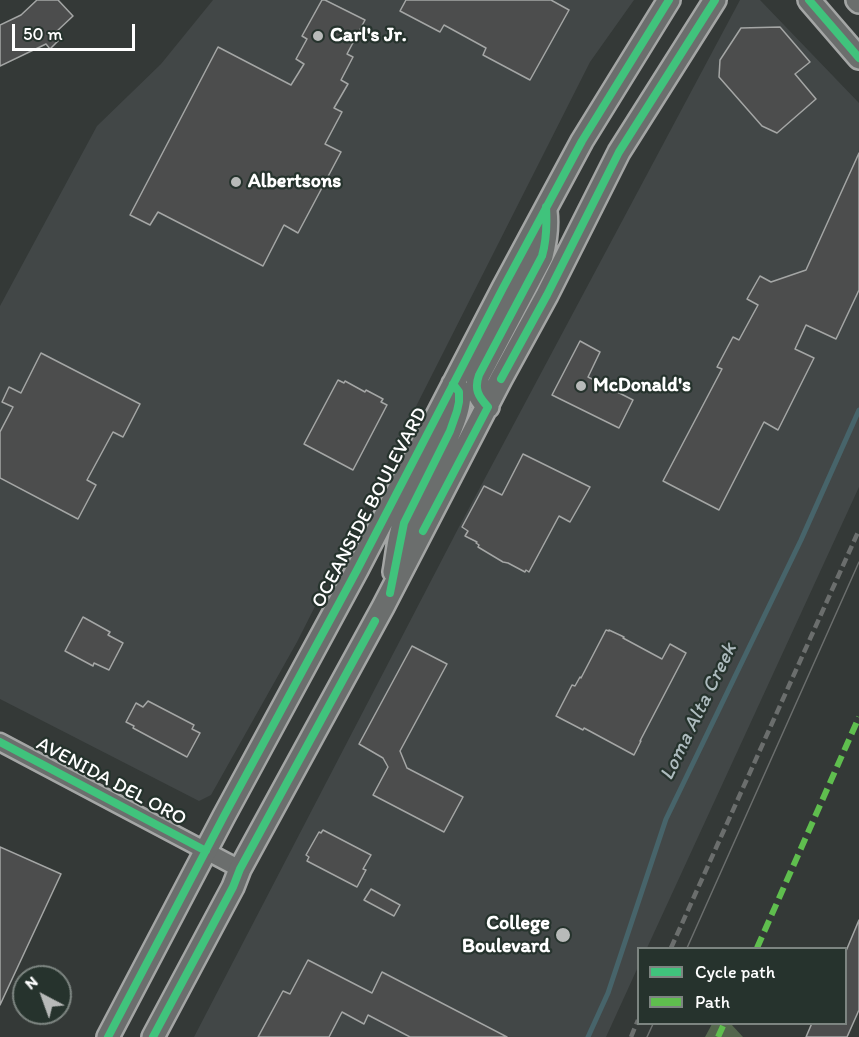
<!DOCTYPE html>
<html>
<head>
<meta charset="utf-8">
<style>
  body { margin:0 }
  #map { position:relative; width:859px; height:1037px; overflow:hidden; background:#343937; font-family:Itim,sans-serif }
  canvas { display:block }
  .legend { position:absolute; left:637px; top:947px; width:210px; height:78px; box-sizing:border-box; background:#26332d; border:2px solid #7d8581; margin:0; padding:8px 10px; list-style:none; font-size:18px; color:#fff }
  .legend li { display:flex; align-items:center; gap:12px; height:30px }
  .legend b { width:30px; border:2px solid #7d8581 }
  .north { position:absolute; left:12px; top:965px; width:60px; height:60px; box-sizing:border-box; background:#26332d; border:2px solid #7d8581; border-radius:50%; rotate:319deg; font-size:16px; font-weight:700; line-height:24px; text-align:center; color:#fff }
  .north::after { content:''; display:block; margin:auto; width:21px; height:27px; background:#b8bab9; clip-path:polygon(50% 0,100% 100%,50% 72%,0 100%) }
  .scale { position:absolute; left:12px; top:24px; width:123px; height:27px; box-sizing:border-box; border:3px solid #fff; border-top:0; padding-left:8px; font-size:18px; line-height:21px; white-space:nowrap; color:#fff; -webkit-text-stroke:4px #26332d; paint-order:stroke }
</style>
</head>
<body>
<div id="map">
<canvas width="859" height="1037"></canvas>
<ul class="legend">
<li><b style="height:8px;background:#40c37c"></b>Cycle path</li>
<li><b style="height:8px;background:#5fbe4e"></b>Path</li>
</ul>
<div class="north">N</div>
<div class="scale">50 m</div>
</div>
<script>
const ctx = document.querySelector('canvas').getContext('2d');
ctx.lineJoin = 'round';
function fillPath(path, color) {
  ctx.fillStyle = color;
  ctx.fill(path, 'evenodd');
}
function trace(path, color, width, dash) {
  ctx.strokeStyle = color;
  ctx.lineWidth = width;
  ctx.lineCap = dash ? 'butt' : 'round';
  ctx.setLineDash(dash || []);
  ctx.stroke(path);
}
function write(font, color, halo, rows, align = 'center') {
  ctx.font = font + ' Itim,sans-serif';
  ctx.lineWidth = 4.5;
  ctx.setLineDash([]);
  ctx.textBaseline = 'middle';
  ctx.strokeStyle = halo;
  ctx.fillStyle = color;
  for (const [text, x, y, turn = 0] of rows) {
    ctx.save();
    ctx.translate(x, y);
    ctx.rotate((+turn || 0) * Math.PI / 180);
    ctx.textAlign = isNaN(turn) ? turn : align;
    if (halo) ctx.strokeText(text, 0, 0);
    ctx.fillText(text, 0, 0);
    ctx.restore();
  }
}
fillPath(new Path2D(`
  M213 0H634L590 62 297 642 211 795 199 801 0 699V306L97 126 161 64Z
  M740 0H760L859 103V487L647 948H638V967L606 1037H194L460 525Z`), '#424747');
fillPath(new Path2D(`
  M712 1024H731L743 1037H705Z`), '#54664d');
trace(new Path2D(`
  M588 1037 608 993 666 819 801 540 859 410`), '#47646a', 5);
const building = new Path2D(`
  M37 0H58L73 16 56 32 61 38 50 49 46 44 0 66V25L21 15Z
  M322 0H325L365 20 347 54 353 57 341 80 348 84 334 108 342 112 325 144 341 152 298 233 284 225 263 266 158 212 150 225 130 215 218 47 291 85 304 64 296 59 307 39 302 36Z
  M406 0H551L569 10 530 80 483 55 486 48 444 25 440 32 400 11Z
  M780 27 810 62 795 74 816 99 777 133 762 126 719 77 720 60 741 28Z
  M859 153V290L836 339 806 325 795 349 814 358 778 430 764 422 719 510 663 481 722 369 717 367 733 337 739 340 758 305 747 299 760 276 771 282 806 270Z
  M580 341 600 352 588 377 633 400 619 428 552 395Z
  M41 353 140 404 123 437 113 432 87 480 96 485 78 519 0 478V432L13 407 2 402 9 387 21 393Z
  M338 380 344 383 345 381 365 392 366 390 383 399 381 402 387 405 353 470 304 444Z
  M523 454 590 487 570 522 559 516 529 572 526 570 525 572 508 563 503 562 478 547 479 545 476 543 477 542 465 536 468 531 462 527 484 486 502 495Z
  M83 617 110 632 108 635 123 643 109 670 94 663 93 666 65 651Z
  M606 630 609 631V630L624 637 623 638 662 659 670 644 686 653 640 741H641L634 755 584 728 583 730 556 716 572 685 575 686 580 677 581 678Z
  M412 646 447 664 400 751 407 768 463 797 444 832 373 795 388 767 383 758 359 744Z
  M148 701 194 725 192 729 200 733 187 757 133 728 134 726 126 722 136 703 143 707Z
  M323 830 371 855 363 869 366 870 357 887 307 861 309 857 306 855 319 832 321 833Z
  M0 847 61 874 0 1005Z
  M371 889 400 905 394 916 364 900Z
  M859 920V1010L847 1037H806L812 1023H846V951Z
  M308 960 372 993 382 972 507 1037H410L368 1015 364 1024 342 1012 329 1037H258L283 991 290 994Z`);
fillPath(building, '#4c4d4d');
trace(building, '#a4a6a5', 1.5);
const tertiary = new Path2D(`
  M0 742 240 869`);
const primary = new Path2D(`
  M809 0 859 58
  M857 0 859 2
  M488 407C478 396 474 389 479 375L542 256C546 240 548 227 546 211
  M394 572C397 556 398 537 404 522 414 497 467 415 459 391 458 388 455 386 453 384
  M108 1037 224 816 357 570 503 288 582 141 669 0
  M153 1037 233 887 240 869 383 607 501 379 547 295 619 152 715 0`);
trace(tertiary, '#a4a6a5', 21);
trace(primary, '#a4a6a5', 26);
trace(tertiary, '#6b6e6d', 16);
trace(primary, '#6b6e6d', 21);
trace(new Path2D(`
  M687 948 859 562
  M647 1037 653 1024`), '#6b6e6d', 1.5);
trace(new Path2D(`
  M671 948 859 530
  M631 1037 638 1020`), '#6b6e6d', 4.5, [9, 4.5]);
trace(new Path2D(`
  M757 948 859 717
  M718 1037 724 1024`), '#5fbe4e', 6, [12, 6]);
trace(new Path2D(`
  M809 0 859 58
  M501 379 547 295 619 152 715 0
  M423 531 488 407C478 396 474 389 479 375L542 256C547 239 547 224 546 207
  M390 593 404 523 450 431 457 411 459 402V392L453 384
  M0 742 206 851
  M108 1037 224 816 357 570 503 288 582 141 669 0
  M153 1037 233 887 240 869 375 621`), '#40c37c', 8);
for (const [x, y, r, color] of [
  [318,36,6,"#b8bab9"],
  [236,182,6,"#b8bab9"],
  [581,386,6,"#b8bab9"],
  [563,935,8,"#b8bab9"]
]) {
  const dot = new Path2D();
  dot.arc(x, y, r, 0, 2 * Math.PI);
  ctx.fillStyle = color;
  ctx.fill(dot);
  trace(dot, '#26332d', 2);
}
write('bold 20px', '#fff', '#26332d', [
  ["Carl's Jr.",330,36],
  ["Albertsons",248,182],
  ["McDonald's",593,386],
  ["College",550,924,"right"],
  ["Boulevard",550,947,"right"]
], 'left');
write('20px', '#fff', '#26332d', [
  ["OCEANSIDE BOULEVARD",370,508,-62],
  ["AVENIDA DEL ORO",111,782,28]
]);
write('italic 21px', '#adbbbe', '#26332d', [
  ["Loma Alta Creek",699,712,-64]
]);
</script>
</body>
</html>
